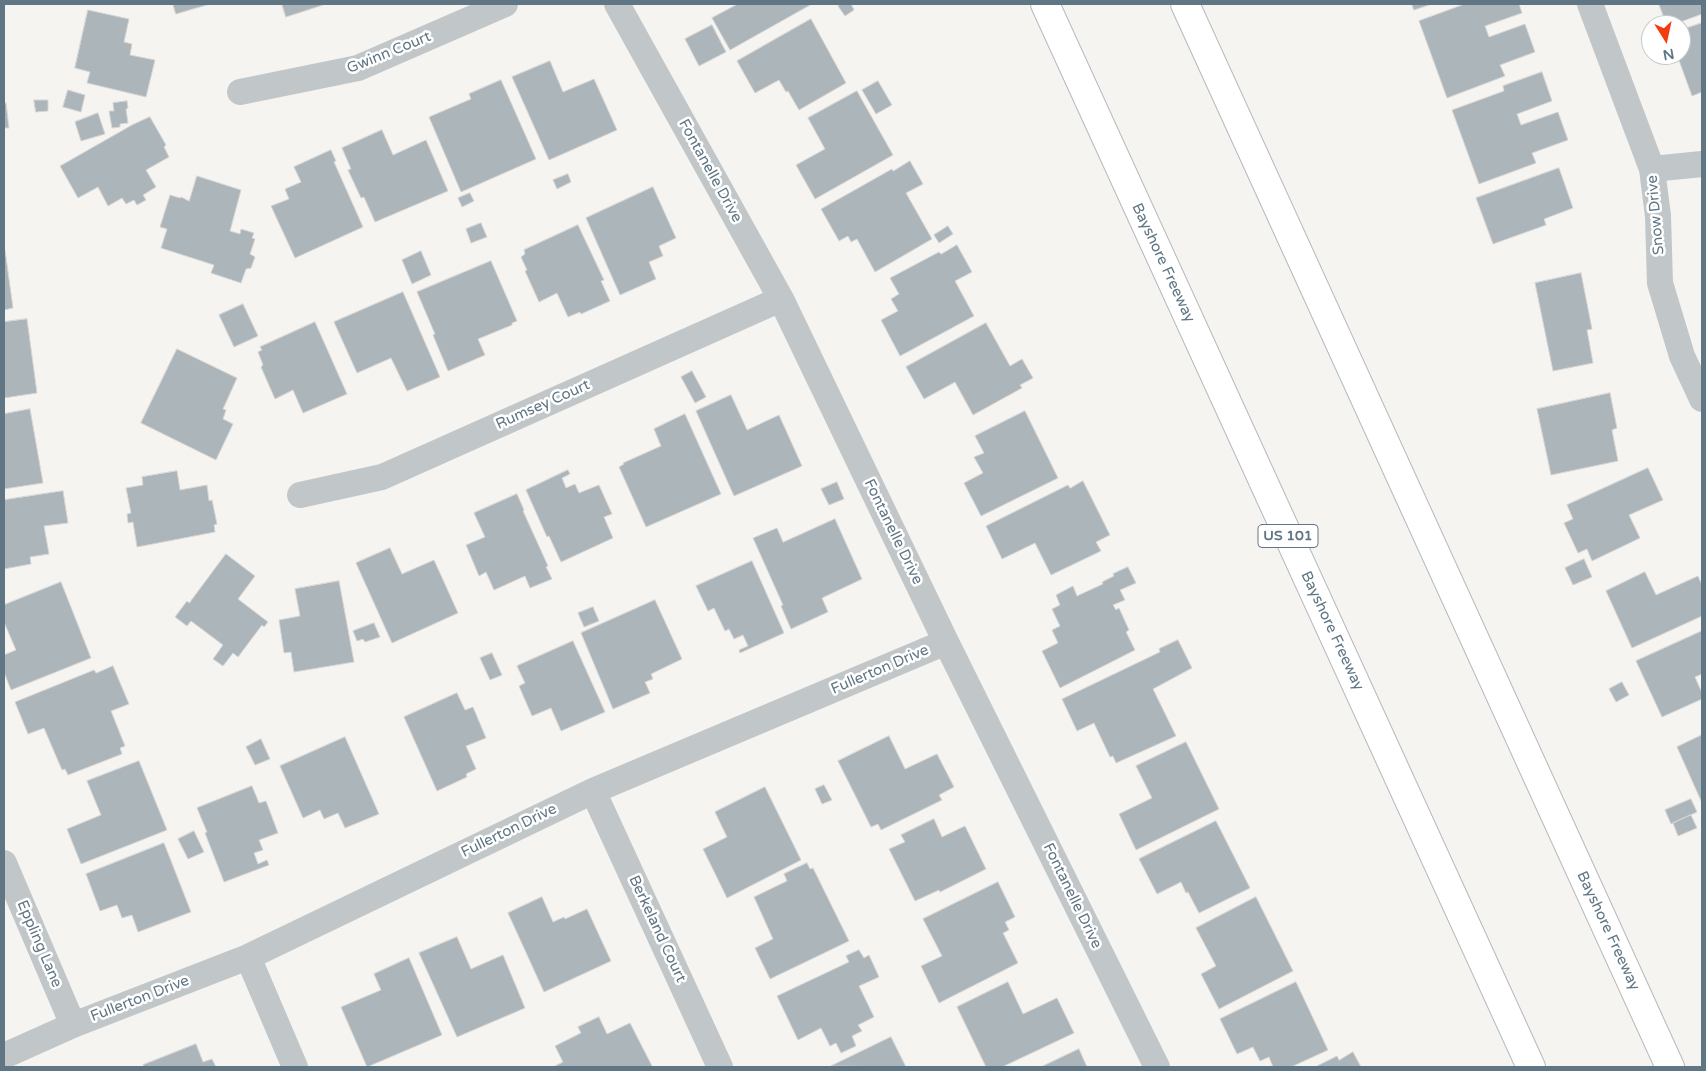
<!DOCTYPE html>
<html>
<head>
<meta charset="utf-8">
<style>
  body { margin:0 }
  #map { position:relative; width:1706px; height:1071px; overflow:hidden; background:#f5f4f0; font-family:"Varela Round",sans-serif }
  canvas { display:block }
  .frame { position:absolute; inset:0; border:5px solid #607684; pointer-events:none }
  .north { position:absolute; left:1641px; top:15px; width:50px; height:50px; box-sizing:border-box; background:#fff; border:1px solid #bfc8ce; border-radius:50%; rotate:170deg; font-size:14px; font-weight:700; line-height:20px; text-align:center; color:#607684 }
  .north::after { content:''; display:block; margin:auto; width:18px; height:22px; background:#f33c12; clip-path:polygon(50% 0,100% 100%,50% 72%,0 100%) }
</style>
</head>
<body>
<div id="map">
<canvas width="1706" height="1071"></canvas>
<div class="frame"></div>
<div class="north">N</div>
</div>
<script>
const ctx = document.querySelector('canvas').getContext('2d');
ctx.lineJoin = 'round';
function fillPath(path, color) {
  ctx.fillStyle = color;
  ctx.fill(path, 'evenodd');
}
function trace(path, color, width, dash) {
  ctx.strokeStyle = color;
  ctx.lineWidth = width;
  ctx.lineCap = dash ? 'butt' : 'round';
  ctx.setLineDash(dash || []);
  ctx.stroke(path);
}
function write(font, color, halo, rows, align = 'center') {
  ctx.font = font + ' "Varela Round",sans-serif';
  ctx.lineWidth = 5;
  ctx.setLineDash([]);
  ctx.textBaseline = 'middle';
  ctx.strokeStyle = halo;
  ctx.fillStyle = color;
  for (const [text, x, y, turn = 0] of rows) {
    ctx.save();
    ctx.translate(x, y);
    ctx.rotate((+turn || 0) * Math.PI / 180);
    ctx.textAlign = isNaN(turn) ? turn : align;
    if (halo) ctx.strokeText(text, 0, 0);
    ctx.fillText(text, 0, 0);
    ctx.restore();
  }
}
const building = new Path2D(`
  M173 4H210L176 14Z
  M282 4H322L323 5 286 17Z
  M738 4H812L730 50 712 18Z
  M841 4H851L854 10 845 16 838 6Z
  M1412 4H1432L1414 10Z
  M1465 4H1519L1522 13 1485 26 1489 37 1525 24 1535 52 1500 65 1505 76 1447 98 1419 21Z
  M1659 4H1702V14L1672 25H1667Z
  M88 10 129 19 124 42 132 44 130 55 155 60 146 97 87 83 90 72 75 68Z
  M811 19 846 83 799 110 788 91 786 92 779 80 755 93 737 61Z
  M1702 23V92L1692 96 1677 55H1681V30Z
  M712 25 726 52 699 66 685 39Z
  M550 61 563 92 594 79 617 130 549 160 512 77Z
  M1542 72 1552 101 1517 114 1521 125 1558 112 1568 140 1532 153 1536 163 1479 184 1452 110 1504 91 1503 86Z
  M501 80 536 159 461 192 429 117 471 99 469 94Z
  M878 81 892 105 876 114 862 90Z
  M68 90 85 95 81 112 63 107Z
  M857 91 893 155 815 199 796 165 825 149 808 118Z
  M34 100H48V111L36 112Z
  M127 101 128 108 126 109 128 123 120 124V127L112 128 109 111H114L113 103Z
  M6 103 9 128H4V104Z
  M98 113 105 134 81 141 75 122Z
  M150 117 166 145 164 147 169 157 146 170 156 187 143 195 146 200 137 205 134 200 126 204 122 198 108 206 98 187 78 198 60 166 132 125Z
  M382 130 393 155 426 140 448 191 375 222 364 197 361 198 348 170 351 169 342 148Z
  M331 150 336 161 334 162 363 227 295 258 271 206 289 199 285 189 301 182 294 167Z
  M910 161 923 184 906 193 932 239 875 272 857 239 851 242 848 236 839 241 821 209 892 169 893 171Z
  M1559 168 1573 208 1544 219 1546 225 1493 244 1476 198Z
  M568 174 571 182 557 189 553 180Z
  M197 176 241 190 230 231 240 234 241 229 254 233 252 238 255 239 250 254 255 257 251 268 246 269 241 283 211 273 214 265 161 248 167 229 160 227 170 195 180 198 181 197 189 201Z
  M653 187 676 238 659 246 663 256 649 262 656 279 620 295 586 218Z
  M470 193 474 201 462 207 458 198Z
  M481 223 487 237 471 243 466 229Z
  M578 225 604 280 601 281 610 301 581 314 580 312 568 317 557 293 539 302 525 271 527 270 521 257 525 254 524 250Z
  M948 226 953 234 939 243 934 235Z
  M957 245 972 272 955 281 974 316 900 356 881 320 898 311 891 299 899 294 890 278 939 252 941 254Z
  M4 250H5L13 308 4 310Z
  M421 251 431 275 412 284 402 260Z
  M491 261 517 321 512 323V325L478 339 485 355 448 371 433 335 435 334 417 292Z
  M1581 273 1592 329 1587 330 1593 363 1553 371 1535 283Z
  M403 292 440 377 407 391 391 358 357 373 334 322Z
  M243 304 258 336 234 347 219 315Z
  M27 319 37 393 4 398V322Z
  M315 322 347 394 303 413 293 390 275 399 261 367 263 365 258 352 262 350 260 347Z
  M986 323 1010 366 1022 359 1033 378 1020 385 1022 388 973 415 955 382 924 399 906 367Z
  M177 349 237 378 223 409 226 410 223 419 233 424 216 460 141 423Z
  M692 371 706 397 695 403 681 377Z
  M1610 393 1617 428 1612 430 1618 461 1551 475 1537 409Z
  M731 395 747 430 779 415 802 466 734 496 696 411Z
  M30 409 43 483 4 489V414Z
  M1025 411 1058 478 981 516 964 483 983 473 974 457 984 453 975 436Z
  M685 414 721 494 646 527 619 467 624 464 623 463 661 446 654 429Z
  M1648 468 1663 500 1629 515 1640 538 1592 561 1587 549 1578 553 1564 523 1573 519 1567 505Z
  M568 470 570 474 562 478 566 488 575 484 579 493 599 485 612 514 604 517 613 538 561 562 549 536 547 537 526 490Z
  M177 471 180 490 207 485 209 501 212 500 217 524 214 525 215 532 137 547 133 522 128 523 127 514 131 513 126 488 143 485 142 477Z
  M1083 481 1110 535 1096 542 1101 551 1051 575 1035 543 1002 559 986 526 1068 485 1070 488Z
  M837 482 844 499 829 505 821 489Z
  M63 491 68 523 44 526 49 554 30 557 31 564 4 569V500Z
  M517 494 524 510 523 511 548 566 546 567 552 579 530 588 525 576 494 590 486 572 479 576 466 545 485 537 474 513Z
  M835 519 862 579 822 598 828 612 791 629 781 606 783 605 753 538 777 528 783 542Z
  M390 548 402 574 434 560 458 613 392 643 356 563Z
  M226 554 255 576 238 599 268 622 264 627 262 625 238 657 233 653 223 666 213 659 223 645 191 621 187 626 175 617 187 601 189 603Z
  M1584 559 1592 577 1573 585 1565 568Z
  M752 561 784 633 740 653 739 650 748 646 743 635 734 639 729 629 725 631 714 608 708 611 696 586Z
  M1128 567 1136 583 1120 590 1125 600 1113 605 1116 610 1119 608 1129 630 1126 632 1135 650 1060 688 1042 651 1058 643 1052 630 1060 626 1052 609 1060 605 1056 595 1073 586 1077 596 1103 584 1102 582 1114 576 1113 574Z
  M1645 572 1656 595 1698 576 1702 585V616L1632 648 1606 591Z
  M339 581 354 662 294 672 291 652 284 653 279 620 300 616 295 589Z
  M61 582 91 658 11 690 4 672V655L16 650 4 622V605Z
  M655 600 682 659 651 674 653 679 645 682 650 693 613 709 581 633Z
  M593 607 599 621 584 627 578 613Z
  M374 623 380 637 365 642 363 639 357 641 353 631Z
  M1702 631V674L1695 677 1702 693V699L1662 717 1636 661Z
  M1178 640 1192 668 1153 689 1176 736 1116 763 1113 756 1110 757 1094 723 1077 731 1062 699 1160 652 1159 649Z
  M573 641 605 712 561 731 551 708 532 716 519 686 525 683 517 666Z
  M492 653 502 675 490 680 480 658Z
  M113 666 129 704 111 711 125 746 120 748 122 754 68 775 65 769 62 770 44 728 28 734 15 702 94 670 96 673Z
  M1622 682 1629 695 1616 702 1609 689Z
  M457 693 465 710 473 707 486 738 466 746 476 769 466 774 467 777 437 791 404 717Z
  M1702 735V803L1677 747Z
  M889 736 905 769 937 754 954 787 939 795 942 800 881 830 878 824 871 827 838 761Z
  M345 737 379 814 345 828 338 813 324 819 320 810 303 818 280 766Z
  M261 739 270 759 255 765 246 747Z
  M1186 742 1219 809 1136 850 1119 814 1152 798 1136 766Z
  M139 761 167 830 81 864 67 829 101 815 87 781Z
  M824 785 832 800 822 804 815 789Z
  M252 786 259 803 266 801 278 833 259 840 263 850 254 853 258 864 267 860 269 865 224 882 205 833 207 832 197 808Z
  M765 787 801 860 727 898 703 849 727 837 715 812Z
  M1691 799 1697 812 1671 824 1665 810Z
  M1691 815 1697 828 1678 836 1673 823Z
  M934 819 942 837 965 826 986 869 940 892 939 890 915 901 889 849 905 842 901 835Z
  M1216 821 1250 888 1199 913 1188 892 1186 893 1181 882 1157 894 1139 859Z
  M194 831 204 852 188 859 178 839Z
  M164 843 191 912 138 932 132 915 122 918 117 905 100 911 86 874Z
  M807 863 810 869 813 868 849 941 770 979 755 948 773 939 754 897 787 881 784 874Z
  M998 882 1015 917 1005 922 1009 930 1003 933 1018 963 939 1003 921 966 942 956 923 919Z
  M542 897 553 922 564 917 565 919 587 909 611 961 544 992 508 913Z
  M1256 897 1293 971 1219 1009 1201 974 1216 966 1196 928Z
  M457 937 471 969 503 955 525 1008 457 1037 419 953Z
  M859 950 864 958 869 955 879 977 859 986 874 1017 858 1025 862 1031 852 1036 856 1046 841 1053 836 1043 830 1046 821 1028 798 1040 777 996 849 962 846 956Z
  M409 958 442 1035 367 1067 341 1007 381 990 374 974Z
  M1008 982 1023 1014 1057 998 1074 1033 1002 1067H986L957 1007Z
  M1296 982 1328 1050 1291 1067H1273L1269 1057 1260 1061 1253 1047 1237 1054 1220 1019Z
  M599 1017 607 1034 630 1023 652 1066 649 1067H553L563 1062 555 1046 581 1033 578 1027Z
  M891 1037 906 1067 831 1066Z
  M196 1044 203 1062 212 1059 216 1067H144L143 1065Z
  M1079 1049 1087 1067H1041Z
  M1353 1052 1361 1067H1315L1337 1056 1339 1060Z`);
fillPath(building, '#acb5ba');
trace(building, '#d6d5d3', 1);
const motorway = new Path2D(`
  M1045 4 1531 1067
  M1185 4 1670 1067`);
trace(motorway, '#b5b9bc', 30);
trace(new Path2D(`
  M617 4 781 299 946 642 1157 1067
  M1590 4 1652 169 1658 216 1660 283 1682 356 1702 399
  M240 92 358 68 505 4
  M1652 169 1702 164
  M300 495 382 477 781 299
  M593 791 720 1067
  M4 863 73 1025
  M248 957 295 1067
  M4 1056 73 1025 248 957 593 791 946 642`), '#c1c6c9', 26);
trace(motorway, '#fff', 28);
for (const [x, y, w] of [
  [1288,536,60]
]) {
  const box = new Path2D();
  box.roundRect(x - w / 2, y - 11.5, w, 23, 4);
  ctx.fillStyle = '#fff';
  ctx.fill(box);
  trace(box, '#607684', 1);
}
write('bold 14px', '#607684', null, [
  ["US 101",1288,536]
]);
write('15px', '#607684', '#fff', [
  ["Gwinn Court",389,53,-22],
  ["Fontanelle Drive",710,171,61],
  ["Snow Drive",1656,215,-95],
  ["Bayshore Freeway",1163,263,65],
  ["Rumsey Court",543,405,-24],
  ["Fontanelle Drive",893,532,64],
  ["Bayshore Freeway",1332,631,65],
  ["Fullerton Drive",880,670,-23],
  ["Fullerton Drive",509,831,-26],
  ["Fontanelle Drive",1072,896,64],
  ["Berkeland Court",657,929,65],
  ["Bayshore Freeway",1608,931,65],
  ["Eppling Lane",39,944,67],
  ["Fullerton Drive",140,999,-21]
]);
</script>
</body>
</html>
